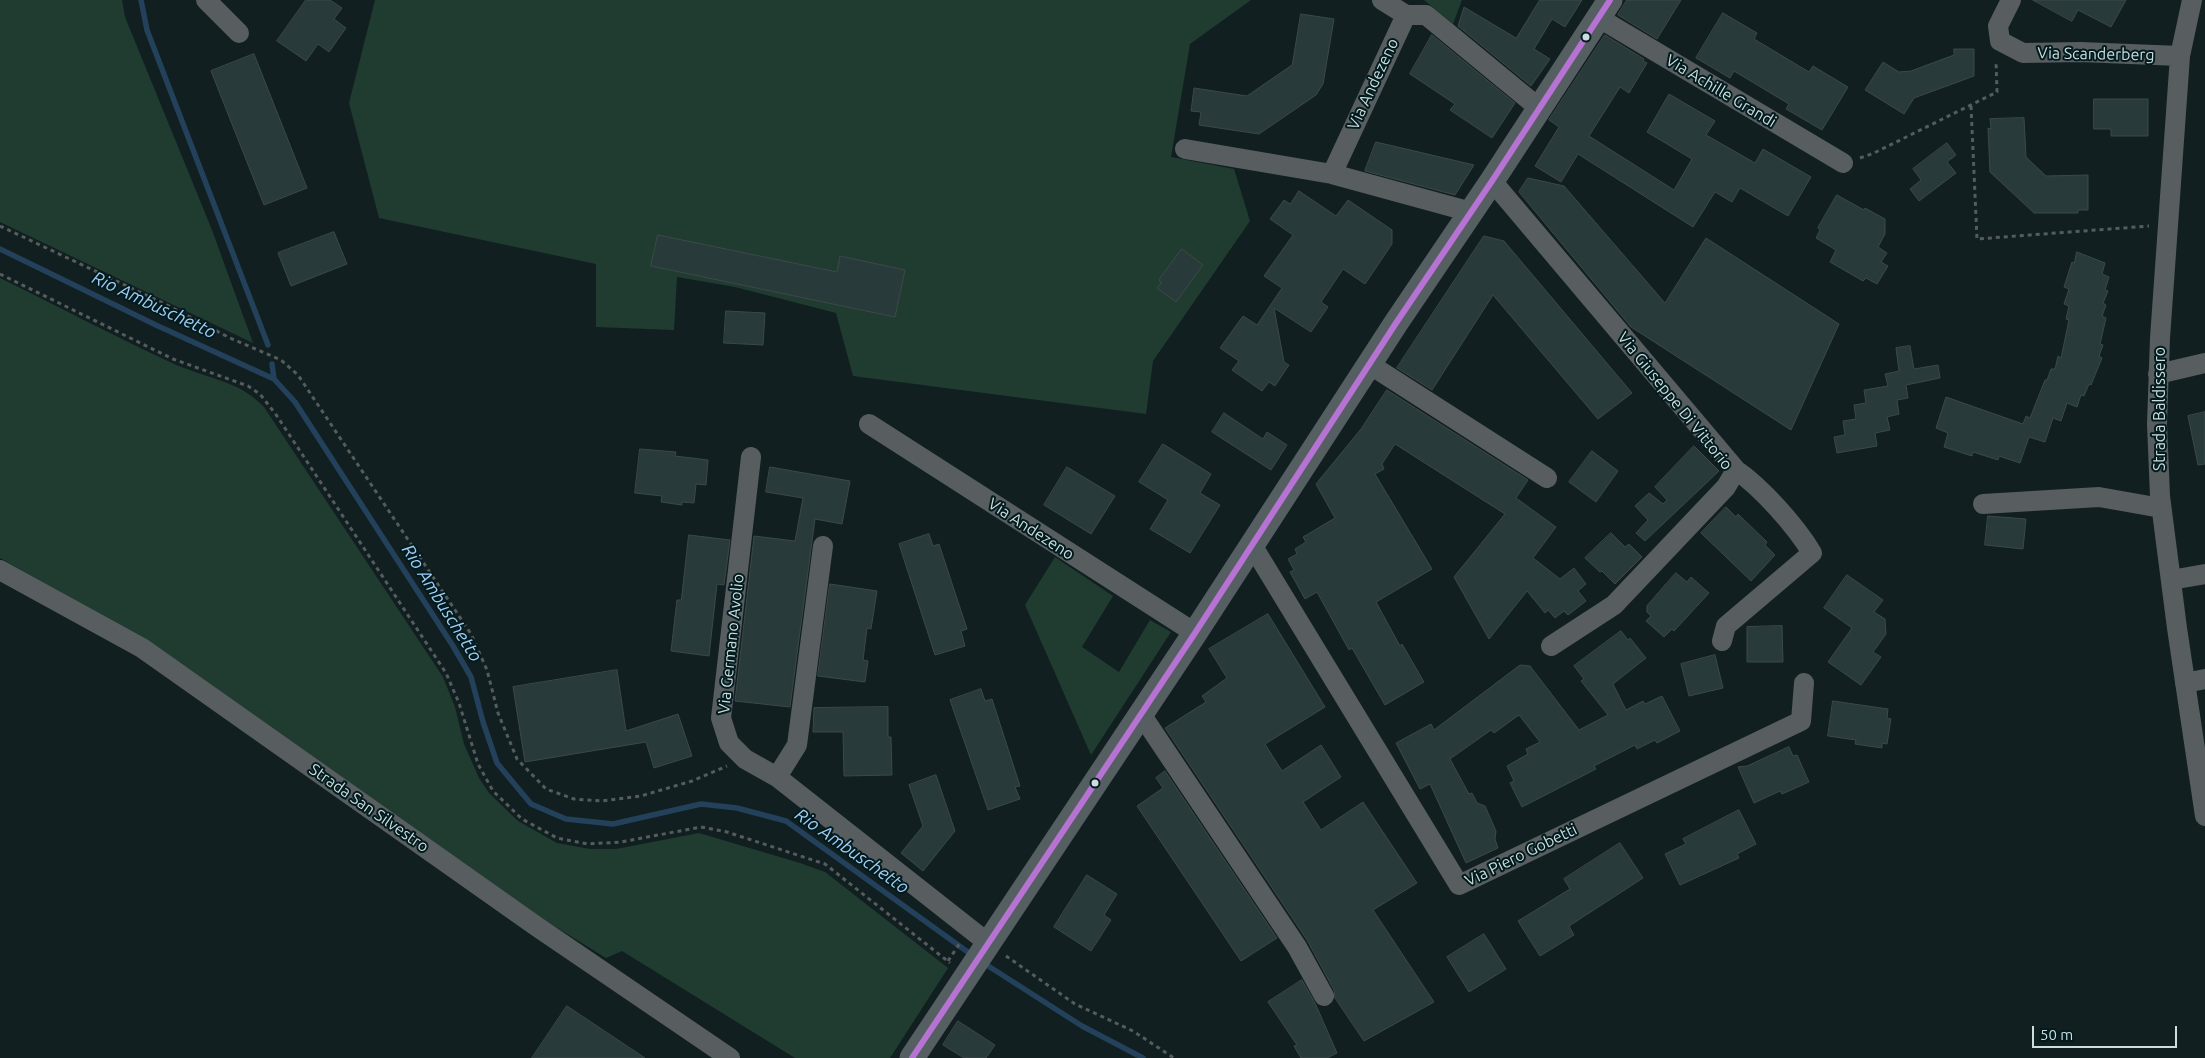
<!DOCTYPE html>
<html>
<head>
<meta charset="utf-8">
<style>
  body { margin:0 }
  #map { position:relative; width:2205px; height:1058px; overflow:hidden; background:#111f21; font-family:Ubuntu,sans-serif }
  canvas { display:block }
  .scale { position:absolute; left:2032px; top:1026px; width:145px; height:22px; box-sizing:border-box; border:2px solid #cddcdd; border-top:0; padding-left:6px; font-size:15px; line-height:18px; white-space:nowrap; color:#cddcdd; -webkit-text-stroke:4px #021b1e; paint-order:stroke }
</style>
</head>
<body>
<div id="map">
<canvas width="2205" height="1058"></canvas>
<div class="scale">50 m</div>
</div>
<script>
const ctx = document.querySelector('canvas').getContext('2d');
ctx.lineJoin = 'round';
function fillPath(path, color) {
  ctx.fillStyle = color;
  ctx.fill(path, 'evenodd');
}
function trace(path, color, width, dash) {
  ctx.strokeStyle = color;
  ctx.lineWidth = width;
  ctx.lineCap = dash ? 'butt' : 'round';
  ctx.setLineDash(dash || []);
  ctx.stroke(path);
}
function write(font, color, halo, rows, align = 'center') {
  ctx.font = font + ' Ubuntu,sans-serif';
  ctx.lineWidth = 4;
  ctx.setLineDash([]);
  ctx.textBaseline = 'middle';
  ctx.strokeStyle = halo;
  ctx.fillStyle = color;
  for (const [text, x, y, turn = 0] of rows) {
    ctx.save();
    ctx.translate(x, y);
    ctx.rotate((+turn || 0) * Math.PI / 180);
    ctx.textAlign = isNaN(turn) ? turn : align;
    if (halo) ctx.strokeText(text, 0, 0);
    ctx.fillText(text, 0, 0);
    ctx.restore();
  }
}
fillPath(new Path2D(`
  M0 0H122L125 17 212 230 253 343 0 222Z
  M375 0H1251L1190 44 1171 157 1234 169 1250 221 1153 361 1146 414 853 376 836 313 735 287 677 277 674 330 596 327V264L379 218 349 103Z
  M1424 0H1462L1453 24Z
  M0 278C57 306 114 336 172 363 204 378 239 380 264 407L443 677 455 707 464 744 479 778 489 793 518 821 557 843 590 849H616L699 833 800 863 825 872 948 968 890 1058H795L622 951 606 958 543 919 148 642 0 558Z
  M1055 557 1113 596 1082 647 1119 672 1150 620 1171 632 1091 755 1025 605Z`), '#203c30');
trace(new Path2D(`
  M141 0 147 30 268 345
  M0 249 158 326 274 379 295 402 453 646 471 677 483 722 497 763 531 804 566 819 613 824 701 804 737 808 786 821 972 955
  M272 364 274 379
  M982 962 1082 1026 1143 1058`), '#23415a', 5.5);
const building = new Path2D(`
  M306 0H330L342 8 334 19 346 28 329 52 318 44 306 61 277 41Z
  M1540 0H1582L1565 27 1552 19 1534 49 1550 59 1531 86 1458 26 1464 7 1516 38Z
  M1627 0H1681L1657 39 1618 15Z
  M2033 0H2126L2111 27 2078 10 2072 21Z
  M1723 13 1757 33 1754 39 1809 72 1813 66 1848 87 1822 130 1786 109 1789 104 1734 71 1730 78 1696 58Z
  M1301 14 1334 19 1323 84 1316 95 1259 134 1199 125 1201 112 1191 111 1194 88 1247 96 1292 65Z
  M1432 35 1515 103 1492 138 1450 110 1455 104 1410 74Z
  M1605 35 1644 59 1643 61 1647 63 1629 93 1620 87 1589 136 1674 190 1692 159 1647 132 1669 94 1715 121 1706 135 1755 163 1763 149 1811 177 1788 216 1740 188 1732 202 1715 192 1693 227 1578 154 1561 182 1535 166 1559 127 1549 120Z
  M1954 49H1974V76L1914 98 1904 114 1865 90 1883 62 1899 72 1911 71 1954 55Z
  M254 54 307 188 264 205 211 71Z
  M2094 99H2148V136H2111V129H2094Z
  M2024 118 2026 157 2046 176 2088 175V210H2078V213H2034L1990 172 1988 128 1991 129 1990 119Z
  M1376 142 1474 165 1455 195 1365 171Z
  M1947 143 1956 155 1947 162 1956 173 1919 201 1910 189 1921 180 1913 169Z
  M1528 178 1564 186 1665 303 1706 238 1839 324 1791 430 1631 327 1519 192Z
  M1299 191 1336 216 1348 200 1392 230V244L1365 284 1343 269 1321 302 1328 307 1311 332 1274 308 1284 362 1289 365 1275 386 1269 382 1262 391 1232 370 1239 361 1220 348 1243 316 1257 325 1282 288 1264 276 1293 235 1270 219 1284 200 1290 204Z
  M1837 195 1864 210 1865 208 1885 219V234L1878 247 1887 253 1881 262 1888 266 1877 284 1866 278 1863 281 1830 262 1836 250 1816 238 1820 230 1818 228Z
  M334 232 347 264 291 286 278 253Z
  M658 235 837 272 840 256 905 270 895 317 651 266Z
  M1484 236 1504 241 1632 393 1598 419 1493 295 1432 390 1397 368Z
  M1182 249 1203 265 1176 302 1157 288 1161 283 1159 280Z
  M2077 252 2105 263 2102 274 2109 277 2105 290 2108 291 2103 303 2106 305 2102 316 2106 318 2100 344 2103 345 2099 356 2102 358 2091 385 2089 384 2084 396 2081 395 2077 407 2067 403 2061 421 2053 418 2045 442 2029 437 2020 463 1999 456 1998 460 1973 452 1972 456 1944 447 1948 433 1936 428 1946 397 2023 424 2026 416 2030 418 2045 380H2047L2051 369H2055L2058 356 2061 358 2069 320 2066 319 2069 306 2064 304 2069 289 2064 287 2072 262 2074 263Z
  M726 311 765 313 763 345 724 343Z
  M1910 346 1914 369 1938 365 1940 378 1906 385 1908 398 1897 400 1899 414 1887 417 1890 430 1875 433 1877 446 1837 453 1834 437 1845 435 1843 421 1856 419 1854 405 1866 403 1864 390 1888 386 1885 374 1899 371 1896 348Z
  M1387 390 1528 480 1516 498 1556 527 1533 558 1560 579 1574 568 1586 584 1578 591 1586 601 1568 615 1564 611 1555 618 1548 610 1545 613 1527 591 1489 639 1454 577 1505 514 1395 444 1382 464 1384 469 1375 474 1432 569 1376 602 1400 646 1402 644 1424 682 1385 705 1352 648 1349 650 1317 592 1305 599 1290 572 1294 570 1288 559 1297 554 1295 549 1306 542 1303 537 1335 518 1316 484 1361 429Z
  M2205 412V464L2198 465 2188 416Z
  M1224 413 1263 439 1267 432 1287 445 1271 470 1212 432Z
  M1163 444 1211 474 1200 493 1220 505 1190 553 1150 529 1168 500 1139 482Z
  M1694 446 1719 471 1645 541 1636 533 1648 520 1635 506 1649 493 1663 504 1667 500 1655 487Z
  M640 449 676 452 675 456 708 460 706 485 696 484 694 503 682 502V505L661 502 662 496 635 493Z
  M1592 451 1618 471 1596 502 1569 482Z
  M770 467 850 481 842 524 815 519 790 707 735 701 754 536 795 541 803 498 766 492Z
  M1067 467 1115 496 1091 534 1044 505Z
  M1726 507 1736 517 1738 514 1767 542 1765 545 1775 555 1751 581 1701 533Z
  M1988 516 2026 519 2023 549 1985 545Z
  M1611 533 1625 547 1629 544 1642 557 1615 584 1602 571 1600 572 1585 558Z
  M929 534 933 546 939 544 967 629 961 631 965 646 935 655 899 544Z
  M689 535 730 540 724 585 717 584 709 656 671 651 677 600H681Z
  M1676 573 1687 582 1691 577 1709 593 1674 631 1672 629 1664 637 1646 621 1651 616 1647 612V606Z
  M1847 575 1883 600 1874 612 1885 619 1886 634 1873 652 1881 657 1861 685 1828 662 1852 628 1824 608Z
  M830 584 877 591 871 629 867 628 863 660 868 661 865 682 818 676Z
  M1268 614 1325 707 1265 744 1282 771 1321 745 1341 777 1303 802 1321 830 1363 802 1417 883 1373 910 1434 1002 1364 1041 1335 998 1334 990 1307 940 1165 728 1206 702 1202 696 1227 678 1209 649Z
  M1782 626 1783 662H1747V627Z
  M1621 631 1628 640 1630 638 1646 658 1613 684 1626 710 1643 701 1645 704 1662 696 1680 731 1657 743 1655 740 1637 749 1635 745 1594 766 1596 769 1522 807 1510 783 1514 781 1507 766 1528 754 1526 749 1540 742 1519 715 1494 733 1491 730 1450 759 1469 794 1472 793 1477 803 1485 806 1496 831 1495 839 1498 848 1466 863 1430 784 1420 789 1396 743 1431 724 1434 730 1520 665 1530 666 1579 730 1608 715 1581 681 1584 679 1574 666Z
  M1715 655 1723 688 1689 696 1681 664Z
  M617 670 626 731 678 714 692 756 654 768 646 742 525 762 513 687Z
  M981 689 985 701 992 699 1020 786 1015 787 1020 799 988 810 950 700Z
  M1833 701 1888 709 1887 718 1891 719 1887 744 1882 743V748L1855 744 1856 740 1828 736Z
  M888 707V737H891L892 775 844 776 843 732H813L814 708Z
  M1789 747 1793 756 1797 755 1809 782 1782 794 1780 791 1754 803 1738 767 1747 766Z
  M1165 771 1277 938 1241 961 1137 806 1163 788 1156 778Z
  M936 775 955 831 923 871 901 853 923 826 909 785Z
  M1739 810 1756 844 1737 854 1739 858 1680 885 1665 854 1686 844 1683 839Z
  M1620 843 1643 878 1569 926 1574 935 1540 956 1518 921 1570 889 1564 879Z
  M1087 875 1117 894 1104 915 1111 920 1091 951 1054 927Z
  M1484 934 1506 969 1469 992 1447 957Z
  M1302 980 1315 1003 1337 1053 1327 1058H1301L1294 1046 1297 1045 1268 1002Z
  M567 1006 645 1058H532Z
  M958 1021 995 1045 986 1058H964L943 1045Z`);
fillPath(building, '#293a3a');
trace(building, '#3d4848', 1);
trace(new Path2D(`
  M1971 106 1977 239 2149 226
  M1860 158 1874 153 1997 92 1996 61
  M0 226 167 305 230 338 281 360 298 375 471 634 487 670 498 713 517 759 546 789 574 799 602 801 641 796 692 781 727 766
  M0 274 173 359 248 386 260 394 277 416 446 673 459 703 478 764 493 791 522 819 557 838 588 844 621 842 701 827 727 832 825 864 950 963
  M1006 956 1075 1004 1133 1031 1174 1058
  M948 961 960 943`), '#565c5e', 3, [4, 4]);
trace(new Path2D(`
  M206 0 239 33
  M1382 0 1406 15
  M2011 0 1998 26 2000 41 2023 53 2080 52 2180 56
  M2192 0 2180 56 2160 338 2157 424 2160 496 2177 628 2205 816
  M1599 18 1843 163
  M1185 149 1332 174
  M1492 181 1736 470 1726 487 1614 605 1551 646
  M1471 212 1332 174 1406 15H1426L1539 108
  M1369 364 1547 478
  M2158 374 2205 363
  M869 424 1195 633
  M751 457 721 718 729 743 745 759 777 777 988 943
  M1983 504 2099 497 2161 508
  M1252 545 1459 885 1801 721 1804 683
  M0 570 142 648 536 926 730 1058
  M2171 580 2205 574
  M1722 641 1726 626 1812 553C1796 526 1761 487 1736 470
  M2185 683 2205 679
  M1141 714 1297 947 1324 996
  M777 777 797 745 823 546`), '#585d5f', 20);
trace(new Path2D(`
  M912 1058 1195 633 1396 323 1492 181 1610 0`), '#555e61', 25);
trace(new Path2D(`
  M912 1058 1195 633 1396 323 1492 181 1610 0`), '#b673d3', 6);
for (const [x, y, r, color] of [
  [1586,37,4.5,"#cddcdd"],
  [1095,783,4.5,"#cddcdd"]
]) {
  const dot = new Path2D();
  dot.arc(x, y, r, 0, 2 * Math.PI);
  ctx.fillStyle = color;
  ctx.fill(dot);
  trace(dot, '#021b1e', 2);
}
write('16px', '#cddcdd', '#021b1e', [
  ["Via Scanderberg",2096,54,1],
  ["Via Andezeno",1373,84,-65],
  ["Via Achille Grandi",1721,91,31],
  ["Via Giuseppe Di Vittorio",1675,401,51],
  ["Strada Baldissero",2160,409,-90],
  ["Via Andezeno",1031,529,33],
  ["Via Germano Avolio",731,644,-84],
  ["Strada San Silvestro",369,808,35],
  ["Via Piero Gobetti",1521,855,-26]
]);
write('italic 18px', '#a1ccf4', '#021b1e', [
  ["Rio Ambuschetto",154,305,25],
  ["Rio Ambuschetto",442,603,58],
  ["Rio Ambuschetto",852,851,35]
]);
</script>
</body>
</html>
